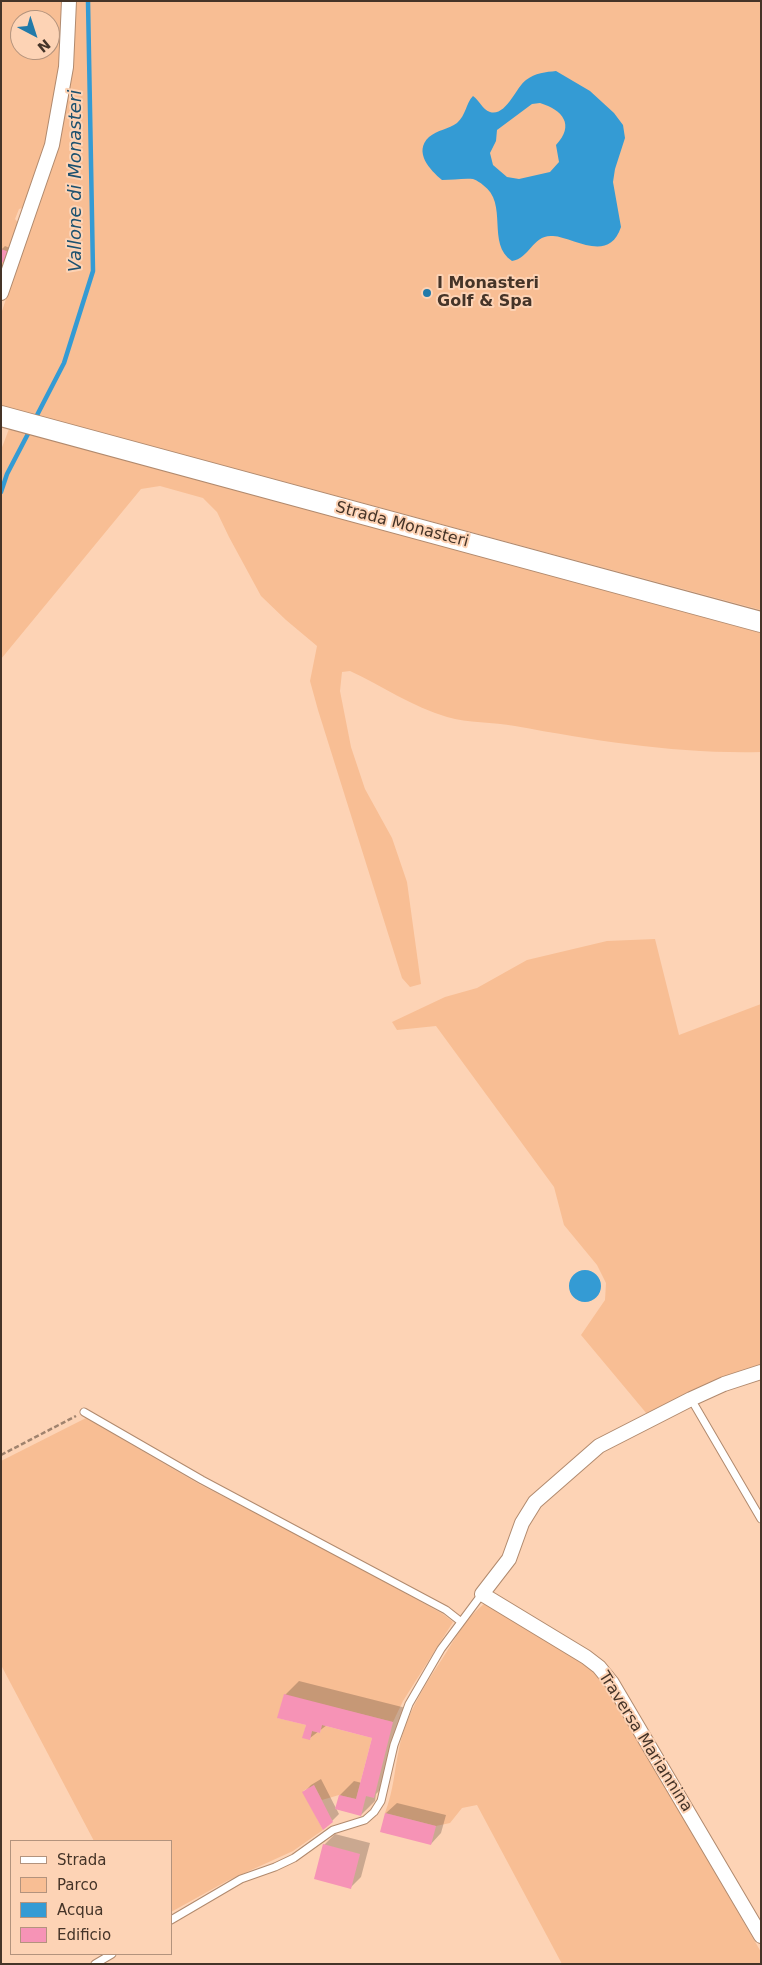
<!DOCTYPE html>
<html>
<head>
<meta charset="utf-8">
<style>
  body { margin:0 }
  #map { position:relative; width:762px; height:1965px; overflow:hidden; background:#fdd3b5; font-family:"DejaVu Sans",sans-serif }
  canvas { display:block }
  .frame { position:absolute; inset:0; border:2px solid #453428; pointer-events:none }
  .legend { position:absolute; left:10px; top:1840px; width:162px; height:115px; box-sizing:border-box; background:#fdd3b5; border:1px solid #b3937d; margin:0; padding:6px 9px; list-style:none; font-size:15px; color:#453428 }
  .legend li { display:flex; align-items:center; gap:10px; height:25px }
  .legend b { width:25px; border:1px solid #b3937d }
  .north { position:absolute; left:10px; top:10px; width:50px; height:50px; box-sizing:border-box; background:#fdd3b5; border:1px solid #b3937d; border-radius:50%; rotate:140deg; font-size:14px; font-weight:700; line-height:20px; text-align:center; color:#453428 }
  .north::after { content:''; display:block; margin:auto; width:18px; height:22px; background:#227aa9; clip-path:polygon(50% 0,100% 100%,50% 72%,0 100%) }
</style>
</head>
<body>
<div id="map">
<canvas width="762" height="1965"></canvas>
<div class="frame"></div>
<ul class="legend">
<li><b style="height:6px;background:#fff"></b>Strada</li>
<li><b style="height:14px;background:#f8be94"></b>Parco</li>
<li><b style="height:14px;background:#349bd4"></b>Acqua</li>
<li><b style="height:14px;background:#f693b6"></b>Edificio</li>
</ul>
<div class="north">N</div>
</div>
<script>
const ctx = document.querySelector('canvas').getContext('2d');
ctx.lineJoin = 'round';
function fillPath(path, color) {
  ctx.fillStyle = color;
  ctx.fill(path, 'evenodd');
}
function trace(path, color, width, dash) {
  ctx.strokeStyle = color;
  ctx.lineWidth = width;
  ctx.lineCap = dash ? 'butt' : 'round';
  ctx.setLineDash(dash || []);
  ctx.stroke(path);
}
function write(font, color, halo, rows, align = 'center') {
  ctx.font = font + ' "DejaVu Sans",sans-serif';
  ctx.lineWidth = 4;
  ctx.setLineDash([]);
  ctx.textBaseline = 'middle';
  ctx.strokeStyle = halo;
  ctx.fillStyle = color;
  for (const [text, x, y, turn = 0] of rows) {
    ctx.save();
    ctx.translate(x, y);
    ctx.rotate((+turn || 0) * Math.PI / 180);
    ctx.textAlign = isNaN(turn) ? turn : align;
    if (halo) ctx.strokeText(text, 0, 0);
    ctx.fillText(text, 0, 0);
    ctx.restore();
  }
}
fillPath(new Path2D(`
  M1 1H62L60 62 51 121 44 154 26 207 19 209 15 219 19 224 1 274ZM20 20H50V50H20Z
  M73 1H761V610L47 418 42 437 761 633V752C677 754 597 741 515 726 493 722 468 723 447 717 413 707 382 686 350 671L342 672 340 691 351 747 365 789 392 838 407 882 421 984 410 987 402 978 318 710 310 681 317 646 286 620 261 596 229 537 217 512 203 498 160 486 141 489 1 659V450L9 429 1 426V314L57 146 68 96Z
  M655 939 679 1035 761 1004V1367L647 1414 581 1335 605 1300 606 1283 597 1265 564 1225 554 1187 436 1026 397 1030 392 1022 445 997 477 988 527 960 607 941Z
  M86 1418 199 1484 329 1551 443 1614 453 1622 403 1701 393 1722 284 1695 278 1718 306 1725 303 1738 310 1739 312 1731 320 1733 322 1725 372 1738 356 1799 339 1795 322 1800 314 1785 303 1791 323 1830 293 1851 227 1881 171 1912V1841H94L1 1665V1461Z
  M484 1604H489L588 1665 607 1686 761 1952V1964H562L477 1805 462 1808 450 1823 436 1826 385 1813C394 1789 394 1772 399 1749 406 1714 425 1685 444 1656 456 1637 466 1618 484 1604Z`), '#f8be94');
fillPath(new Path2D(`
  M556 71 590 91 614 113 623 125 625 138 615 169 613 182 621 227C609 264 573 237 553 236 533 234 530 258 512 261 486 244 509 203 483 185 481 183 476 180 473 179 464 178 452 180 442 180 430 170 413 152 429 137 437 130 449 129 457 123 466 115 466 103 473 96 480 101 482 109 490 112 506 117 516 87 526 80 535 73 546 72 556 71ZM540 103C563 110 575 125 556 145L559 162 550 172 519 179 507 177 493 165 490 153 496 141 497 130 532 104Z
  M569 1286a16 16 0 1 1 32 0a16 16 0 1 1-32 0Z`), '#349bd4');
fillPath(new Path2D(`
  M5 246 12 249 8 259 1 250Z
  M299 1681 406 1708 387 1783 376 1794 375 1801 361 1815 337 1809 340 1795 354 1781 362 1783 373 1737 327 1725 310 1738 307 1724 285 1695Z
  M321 1779 339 1814 332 1821 304 1792 311 1785Z
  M397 1803 446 1815 441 1833 431 1844 382 1832 386 1813Z
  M335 1834 370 1843 361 1877 351 1887 324 1845Z`), '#0003');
trace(new Path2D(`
  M34 421 64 363 93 271 88 1
  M1 492 7 474 30 430`), '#349bd4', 4.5);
fillPath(new Path2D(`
  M1 249 9 252 5 263 1 262Z
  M284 1694 393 1722 374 1798 366 1796 361 1816 335 1809 339 1795 356 1799 372 1738 322 1725 320 1733 312 1731 310 1740 302 1738 306 1725 277 1718Z
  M314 1785 333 1822 323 1830 302 1792Z
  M385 1813 436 1826 431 1845 380 1832Z
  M323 1844 360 1854 351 1889 314 1879Z`), '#f693b6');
const service = new Path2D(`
  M691 1399 761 1519
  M84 1412 202 1480 446 1610 460 1621
  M171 1920 241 1879 275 1867 294 1858 333 1830 365 1820 374 1812 381 1801 394 1745 409 1704 441 1649 482 1594
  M95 1964 112 1954`);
const minor = new Path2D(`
  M1 293 52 145 66 67 69 1
  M761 1372 724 1384 691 1399 599 1446 535 1502 522 1523 509 1559 482 1594 586 1657 599 1667 612 1683 761 1936`);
const secondary = new Path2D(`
  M1 416 761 622`);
trace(service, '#b18a6e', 9);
trace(minor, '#b18a6e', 16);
trace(secondary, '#b18a6e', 22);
trace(new Path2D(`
  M1 1455 76 1416`), '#a0836e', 2.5, [5, 2.5]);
trace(service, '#fff', 7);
trace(minor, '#fff', 14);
trace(secondary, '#fff', 20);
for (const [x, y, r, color] of [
  [427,293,5,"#227aa9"]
]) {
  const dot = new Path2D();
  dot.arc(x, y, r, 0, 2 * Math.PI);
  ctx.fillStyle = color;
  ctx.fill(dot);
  trace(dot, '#fdd3b5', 2);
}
write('bold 16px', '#453428', '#fdd3b5', [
  ["I Monasteri",437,284],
  ["Golf & Spa",437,302]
], 'left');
write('16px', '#453428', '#fdd3b5', [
  ["Strada Monasteri",402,525,15],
  ["Traversa Mariannina",645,1742,58]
]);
write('italic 18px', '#1c516f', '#fdd3b5', [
  ["Vallone di Monasteri",76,181,-90]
]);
</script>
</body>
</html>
